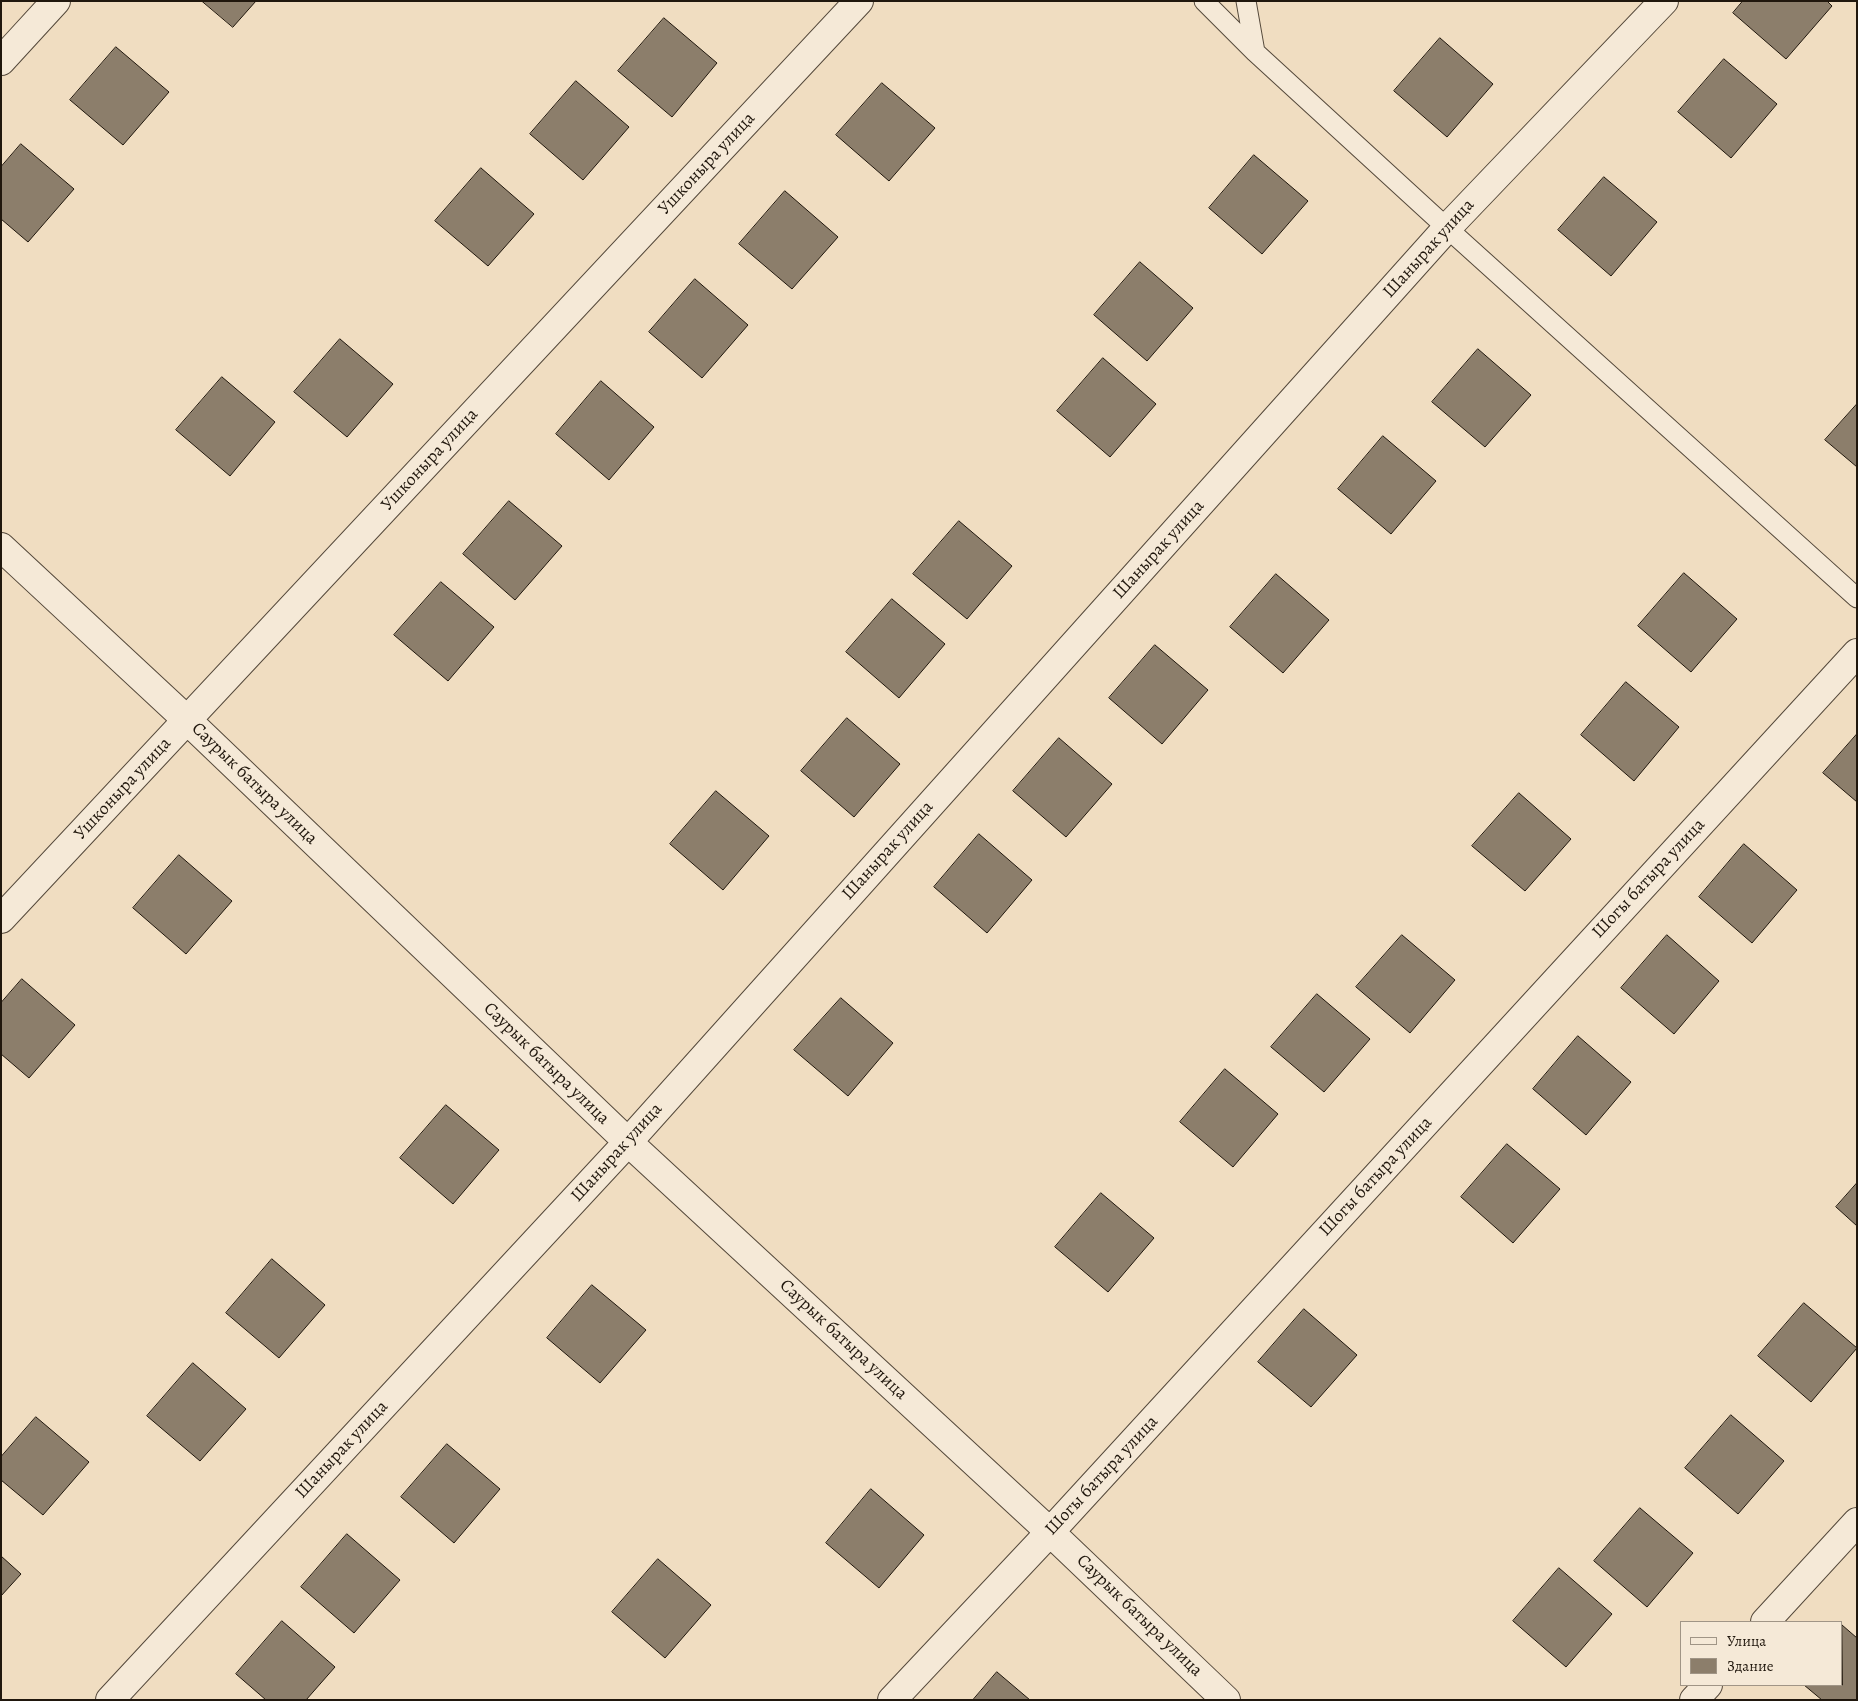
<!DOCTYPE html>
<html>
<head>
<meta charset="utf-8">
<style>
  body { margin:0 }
  #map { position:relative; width:1858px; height:1701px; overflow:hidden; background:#f0ddc1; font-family:Alegreya,serif }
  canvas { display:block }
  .frame { position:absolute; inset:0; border:2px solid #20170d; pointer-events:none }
  .legend { position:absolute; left:1680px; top:1621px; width:162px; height:65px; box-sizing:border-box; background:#f5e9d7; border:1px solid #a09586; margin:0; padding:6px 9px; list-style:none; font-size:15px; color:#20170d }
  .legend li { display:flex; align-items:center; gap:10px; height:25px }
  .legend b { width:25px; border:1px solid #a09586 }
</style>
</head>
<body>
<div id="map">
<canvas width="1858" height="1701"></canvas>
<div class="frame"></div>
<ul class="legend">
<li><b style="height:6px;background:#f5e9d7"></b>Улица</li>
<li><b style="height:14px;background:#8c7e6b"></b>Здание</li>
</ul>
</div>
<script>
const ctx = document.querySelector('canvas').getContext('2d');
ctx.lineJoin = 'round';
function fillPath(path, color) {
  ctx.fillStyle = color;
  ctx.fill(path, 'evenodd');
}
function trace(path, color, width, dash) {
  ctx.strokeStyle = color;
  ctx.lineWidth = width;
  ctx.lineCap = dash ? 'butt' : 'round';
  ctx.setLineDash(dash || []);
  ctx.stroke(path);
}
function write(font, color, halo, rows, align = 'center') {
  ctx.font = font + ' Alegreya,serif';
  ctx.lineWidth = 4;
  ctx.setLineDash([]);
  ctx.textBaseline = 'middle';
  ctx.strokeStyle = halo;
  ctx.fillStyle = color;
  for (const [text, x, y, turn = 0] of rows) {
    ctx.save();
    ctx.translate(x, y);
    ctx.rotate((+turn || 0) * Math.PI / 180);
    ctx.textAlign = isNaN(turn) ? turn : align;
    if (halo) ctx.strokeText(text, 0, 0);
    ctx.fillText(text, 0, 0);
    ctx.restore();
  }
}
const building = new Path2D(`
  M202 1H256L233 27Z
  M1743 1H1827L1832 6 1786 59 1733 13Z
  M664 18 717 63 672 117 618 71Z
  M1440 38 1493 84 1447 137 1394 91Z
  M116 47 169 92 123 145 70 100Z
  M1724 59 1777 104 1731 158 1678 112Z
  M576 81 629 127 583 180 530 134Z
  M882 83 935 128 889 181 836 135Z
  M21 144 74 189 28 242 1 219V167Z
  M1254 155 1308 201 1262 254 1209 208Z
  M481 168 534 214 488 266 435 221Z
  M1604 177 1657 222 1611 276 1558 230Z
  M785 191 838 237 792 289 739 244Z
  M1140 262 1193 308 1147 361 1094 315Z
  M695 279 748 325 702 378 649 332Z
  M340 339 393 384 347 437 294 392Z
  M1478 349 1531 395 1485 447 1432 402Z
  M1103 358 1156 404 1110 457 1057 411Z
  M222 377 275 422 230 476 176 430Z
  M601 381 654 427 609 480 556 434Z
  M1857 404V467L1825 440Z
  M1383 436 1436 481 1391 534 1338 489Z
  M509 501 562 546 515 600 463 554Z
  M959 521 1012 566 967 619 913 574Z
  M1684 573 1737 619 1691 672 1638 626Z
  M1276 574 1329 620 1283 673 1230 627Z
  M441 582 494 627 448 681 394 635Z
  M892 599 945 644 899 698 846 652Z
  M1155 645 1208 690 1162 744 1109 698Z
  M1626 682 1679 727 1634 781 1581 735Z
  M847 718 900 764 854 817 801 771Z
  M1857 734V802L1823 773Z
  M1059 738 1112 784 1066 837 1013 791Z
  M716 791 769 836 723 890 670 844Z
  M1519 793 1571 839 1525 891 1472 846Z
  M979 834 1032 880 987 933 934 887Z
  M1744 844 1797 890 1752 943 1699 897Z
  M179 855 232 901 186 954 133 908Z
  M1402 935 1455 980 1410 1033 1356 987Z
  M1667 935 1719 981 1674 1034 1621 988Z
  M22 979 75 1025 29 1078 1 1054V1003Z
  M1317 994 1370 1039 1324 1092 1271 1047Z
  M841 998 893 1043 848 1096 794 1050Z
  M1578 1036 1631 1082 1586 1135 1533 1089Z
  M1225 1069 1278 1114 1233 1167 1180 1122Z
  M446 1105 499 1150 453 1204 400 1158Z
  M1507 1144 1560 1189 1513 1243 1461 1197Z
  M1857 1183V1226L1836 1207Z
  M1101 1193 1154 1238 1108 1292 1055 1247Z
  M272 1259 325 1305 279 1358 226 1313Z
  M592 1285 646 1330 600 1383 547 1338Z
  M1804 1303 1857 1348 1811 1402 1758 1356Z
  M1304 1309 1357 1355 1311 1407 1258 1362Z
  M193 1363 246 1409 200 1461 147 1416Z
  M1731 1415 1784 1461 1738 1514 1685 1468Z
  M36 1417 89 1462 43 1515 1 1480V1457Z
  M447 1444 500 1489 454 1543 401 1497Z
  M871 1489 924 1535 879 1588 826 1543Z
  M1640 1508 1693 1553 1647 1607 1594 1561Z
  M347 1534 400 1580 354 1633 301 1587Z
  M1 1556 21 1574 1 1596Z
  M658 1559 711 1605 665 1658 612 1612Z
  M1559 1568 1612 1614 1566 1667 1513 1621Z
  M282 1621 335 1667 306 1700H266L236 1674Z
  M1842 1625 1857 1638V1700H1822L1804 1685H1842Z
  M997 1672 1030 1700H973Z`);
fillPath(building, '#8c7e6b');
trace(building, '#20170d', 1);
const lane = new Path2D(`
  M1204 1 1255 52 1447 228 1857 598
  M1246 1 1255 52`);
const street = new Path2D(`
  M1 61 56 1
  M1 547 187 720 628 1142 1050 1532 1226 1700
  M1 919 859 1
  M1765 1622 1857 1522
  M110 1700 628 1142 1447 228 1664 1
  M892 1700 1050 1532 1857 653
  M1694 1700 1708 1685`);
trace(lane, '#54483a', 21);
trace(street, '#54483a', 30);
trace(lane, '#f5e9d7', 19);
trace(street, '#f5e9d7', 28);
write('18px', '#20170d', '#f5e9d7', [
  ["Ушконыра улица",707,164,-47],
  ["Шанырак улица",1429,249,-48],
  ["Ушконыра улица",430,460,-47],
  ["Шанырак улица",1159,550,-48],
  ["Саурык батыра улица",254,784,44],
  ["Ушконыра улица",123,789,-47],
  ["Шанырак улица",888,851,-48],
  ["Шогы батыра улица",1649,879,-47],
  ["Саурык батыра улица",546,1064,44],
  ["Шанырак улица",617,1153,-48],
  ["Шогы батыра улица",1376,1177,-47],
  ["Саурык батыра улица",843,1340,43],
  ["Шанырак улица",342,1450,-47],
  ["Шогы батыра улица",1102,1476,-47],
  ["Саурык батыра улица",1139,1616,44]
]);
</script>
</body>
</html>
